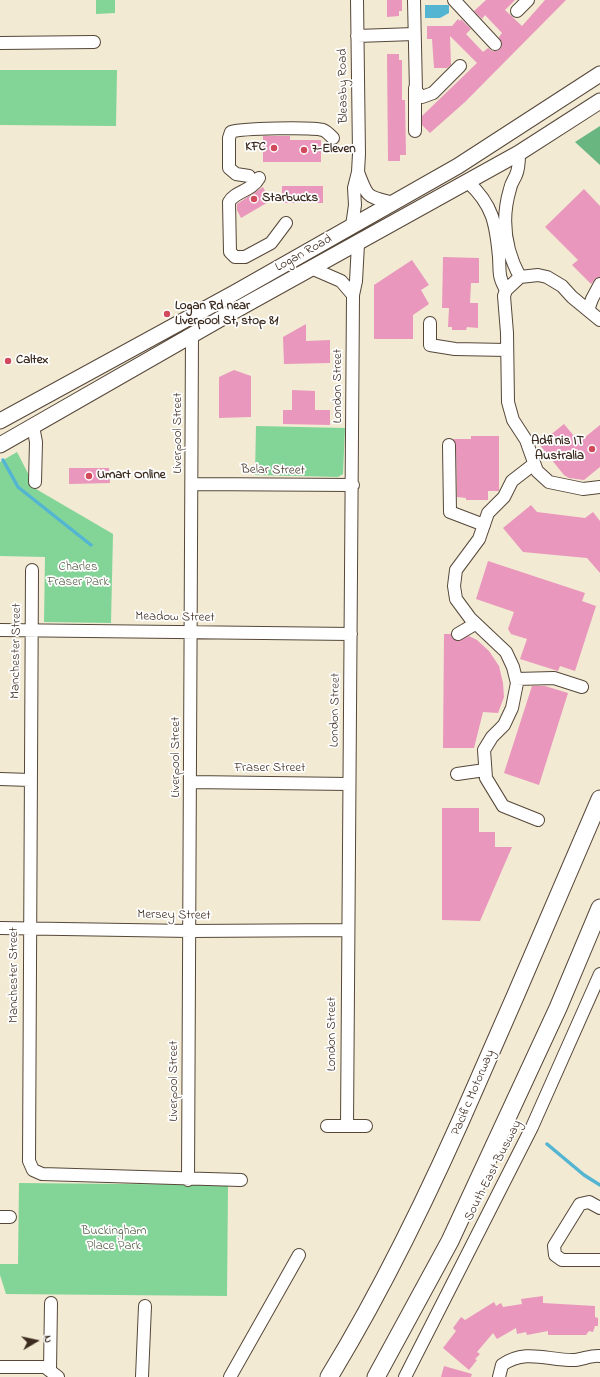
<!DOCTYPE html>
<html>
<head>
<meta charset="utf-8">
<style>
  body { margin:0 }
  #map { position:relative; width:600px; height:1377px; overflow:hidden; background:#f2ead3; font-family:"Indie Flower",sans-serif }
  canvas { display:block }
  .north { position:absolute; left:16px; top:1321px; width:40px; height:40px; -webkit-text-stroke:3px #fff; paint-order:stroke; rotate:81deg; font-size:11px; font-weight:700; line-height:16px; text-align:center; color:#3b2a1e }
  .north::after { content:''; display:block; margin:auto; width:14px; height:18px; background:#3b2a1e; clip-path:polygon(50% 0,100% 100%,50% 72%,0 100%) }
</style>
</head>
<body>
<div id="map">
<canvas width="600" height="1377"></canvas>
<div class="north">N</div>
</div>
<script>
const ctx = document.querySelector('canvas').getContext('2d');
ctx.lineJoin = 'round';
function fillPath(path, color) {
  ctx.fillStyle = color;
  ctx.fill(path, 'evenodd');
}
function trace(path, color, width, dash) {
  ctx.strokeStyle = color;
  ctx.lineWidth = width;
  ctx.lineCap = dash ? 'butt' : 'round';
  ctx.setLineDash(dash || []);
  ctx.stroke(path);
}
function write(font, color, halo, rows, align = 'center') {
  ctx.font = font + ' "Indie Flower",sans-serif';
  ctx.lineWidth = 3.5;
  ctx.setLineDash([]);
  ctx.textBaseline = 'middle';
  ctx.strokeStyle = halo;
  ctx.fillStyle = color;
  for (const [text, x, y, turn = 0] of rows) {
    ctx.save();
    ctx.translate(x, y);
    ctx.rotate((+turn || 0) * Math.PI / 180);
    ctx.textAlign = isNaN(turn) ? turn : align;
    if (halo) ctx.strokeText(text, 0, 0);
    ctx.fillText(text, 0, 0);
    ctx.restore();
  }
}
fillPath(new Path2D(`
  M96 0H115V13L96 14Z
  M0 70H117L116 126 0 125Z
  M256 426 345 428 343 474 338 477 255 475Z
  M17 452 36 489 113 534 111 623 44 622 45 557 0 556V462Z
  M19 1183 228 1185 227 1296 6 1294 0 1275V1264H18Z`), '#82d597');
fillPath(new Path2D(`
  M600 126V165L575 142Z`), '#69b680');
fillPath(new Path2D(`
  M425 5H449V13L440 18H425Z`), '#54b5d3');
trace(new Path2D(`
  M3 460 18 487 91 545
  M547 1144 584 1175 600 1185`), '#54b5d3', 3.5);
fillPath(new Path2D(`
  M387 0H402V11H399V16L387 17Z
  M486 0H515L505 10 522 26 545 0H566L465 102 430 133 422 125V116L477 63 450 36 451 65 447 68H434L432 39H427V26H452L458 19 460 21 461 19 471 29 466 34 483 52 488 48 492 51H497L502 46 499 37 502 33 485 15 482 19 474 11Z
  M387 54H399V60H402V100H405L406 155H400V161H388Z
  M263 136H290V140H321V162H263Z
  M282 186H323V203H282Z
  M263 187 270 201 241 218 237 210V204Z
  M584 189 600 206V277L596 278 591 284 572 265 578 260 545 227Z
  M443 257 479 258V283H471L470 303H478V328L467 327 466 330H452V327H448L449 308H442Z
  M412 260 429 285 421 290 429 304 413 315V339H374V285Z
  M306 324V341L330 340V363L284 364 283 337Z
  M234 370 251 376V417L219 418V377Z
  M292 390 315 391V410H330V425L283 424V410H292Z
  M564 424 579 442 600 425V467L584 480 569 478 564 475 539 444Z
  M471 436H499V491H488V500H466V498L457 497 456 445 453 439H471Z
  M69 468H109L110 483 69 484Z
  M531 505 537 512 585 518 593 512 600 521V573L587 558 523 552 503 528Z
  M488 561 585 593 582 601 596 606 575 671 560 666 558 671 520 659 527 639 511 634 508 629 514 612 476 599Z
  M444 634H451L452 638 458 641 469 636 477 640 489 651 499 666 503 683 504 697 498 713 483 712 474 748H443Z
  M532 686H545L568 693 539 785 504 773Z
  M442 808H479V832H495V847H512L480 921 442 920Z
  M543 1296V1303L595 1306V1317L598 1318V1326H595L593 1332 589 1331 586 1335H548V1331L527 1335 526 1332 517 1334 516 1328 497 1339 493 1333 477 1352 480 1354 475 1359 477 1360 469 1370 443 1348 456 1331 453 1328 461 1317 465 1320 494 1302 496 1306 501 1303 503 1307 522 1304 521 1299Z
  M444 1366 472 1374 471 1377H441Z`), '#e997bc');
const minor = new Path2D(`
  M414 0 416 91 422 97 433 93 460 66
  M454 0 495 44
  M517 11 528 0
  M357 36 414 34
  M0 43 94 42
  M415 131V88
  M519 153C519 160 519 169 516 175 514 180 511 183 510 189 501 219 505 249 520 277
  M358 172C368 199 367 196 393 203
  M249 176 236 174 229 168V138L231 132C241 128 313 127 323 130 326 131 330 135 333 138
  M259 178C251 192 235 191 229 202L230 252 235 257H245L271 243 286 223
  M468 182C493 205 496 224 499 257 500 273 498 276 506 290
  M352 226 355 205 354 188 358 172 359 154 357 0
  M311 268 341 281 353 295
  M588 310 592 299 600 284
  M600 320 572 297 562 286 547 277 538 275 520 277 506 290 504 296 507 333 508 402 513 420 526 440 537 471 549 482 583 489 600 487
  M430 323V345L455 349 507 350
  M33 426 36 442 35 482
  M449 445 450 512 484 525
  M534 464 512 481 504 497 488 513 479 539 456 570 454 586 456 599 470 618 506 652 513 667 517 683 512 708 504 725 492 737 484 750 486 778 503 806 538 820
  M193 484 353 485
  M32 570 29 1161 33 1170 42 1174 241 1180
  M0 630 351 634
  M458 634 475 624
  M516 679 554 678 582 687
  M457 774 485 770
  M0 779 30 780
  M191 782 349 784
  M0 928 190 931 348 930
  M327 1126H366
  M347 1126 353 295 356 281 358 244
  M188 1180 192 335
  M600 1208 589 1202 580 1204 554 1246 555 1255 562 1260H600
  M0 1217H10
  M0 1367H45L58 1377
  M50 1370 51 1303
  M142 1377 145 1306
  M230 1377 299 1255
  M405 1377 532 1127 600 974
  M499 1377 502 1365C526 1348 549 1361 575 1360 584 1359 592 1355 600 1356`);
const major = new Path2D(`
  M0 421 236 292 458 166 600 74
  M0 445 227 315 519 153 600 101`);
const highway = new Path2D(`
  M329 1377C387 1282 435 1181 479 1079 520 986 560 893 600 799
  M376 1377 450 1241 558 1008 600 908`);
trace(minor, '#564739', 14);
trace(major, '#564739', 17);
trace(highway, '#564739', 19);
trace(minor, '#fff', 12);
trace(major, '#fff', 15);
trace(highway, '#fff', 17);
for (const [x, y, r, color] of [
  [274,148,4,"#d1495b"],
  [304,150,4,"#d1495b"],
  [254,199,4,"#d1495b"],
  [167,314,4,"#d1495b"],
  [8,361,4,"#d1495b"],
  [592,449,4,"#d1495b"],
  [89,476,4,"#d1495b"]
]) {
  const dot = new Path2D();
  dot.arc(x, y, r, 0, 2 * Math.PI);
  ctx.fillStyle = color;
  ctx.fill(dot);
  trace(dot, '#fff', 1.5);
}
write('13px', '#3b2a1e', '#fff', [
  ["Bleasby Road",344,86,-91],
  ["Logan Road",304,254,-29],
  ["London Street",339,386,-90],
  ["Liverpool Street",179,433,-90],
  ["Belar Street",273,471,1],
  ["Meadow Street",175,618,1],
  ["Manchester Street",17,651,-89],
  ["London Street",336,710,-89],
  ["Liverpool Street",177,757,-90],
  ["Fraser Street",270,769],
  ["Mersey Street",174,916,1],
  ["Manchester Street",15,975,-90],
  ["London Street",333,1034,-90],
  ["Liverpool Street",175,1081,-90],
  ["Pacific Motorway",474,1093,-67],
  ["South East Busway",494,1171,-63]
]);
write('bold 13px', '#3b2a1e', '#fff', [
  ["KFC",266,148,"right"],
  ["7-Eleven",312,150],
  ["Starbucks",262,199],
  ["Logan Rd near",175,307],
  ["Liverpool St, stop 81",175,322],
  ["Caltex",16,361],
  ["Adfinis IT",584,442,"right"],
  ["Australia",584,457,"right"],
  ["Umart Online",97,476]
], 'left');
write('13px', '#505d42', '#fff', [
  ["Charles",78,568],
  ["Fraser Park",78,583],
  ["Buckingham",114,1232],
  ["Place Park",114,1247]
]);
</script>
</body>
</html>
